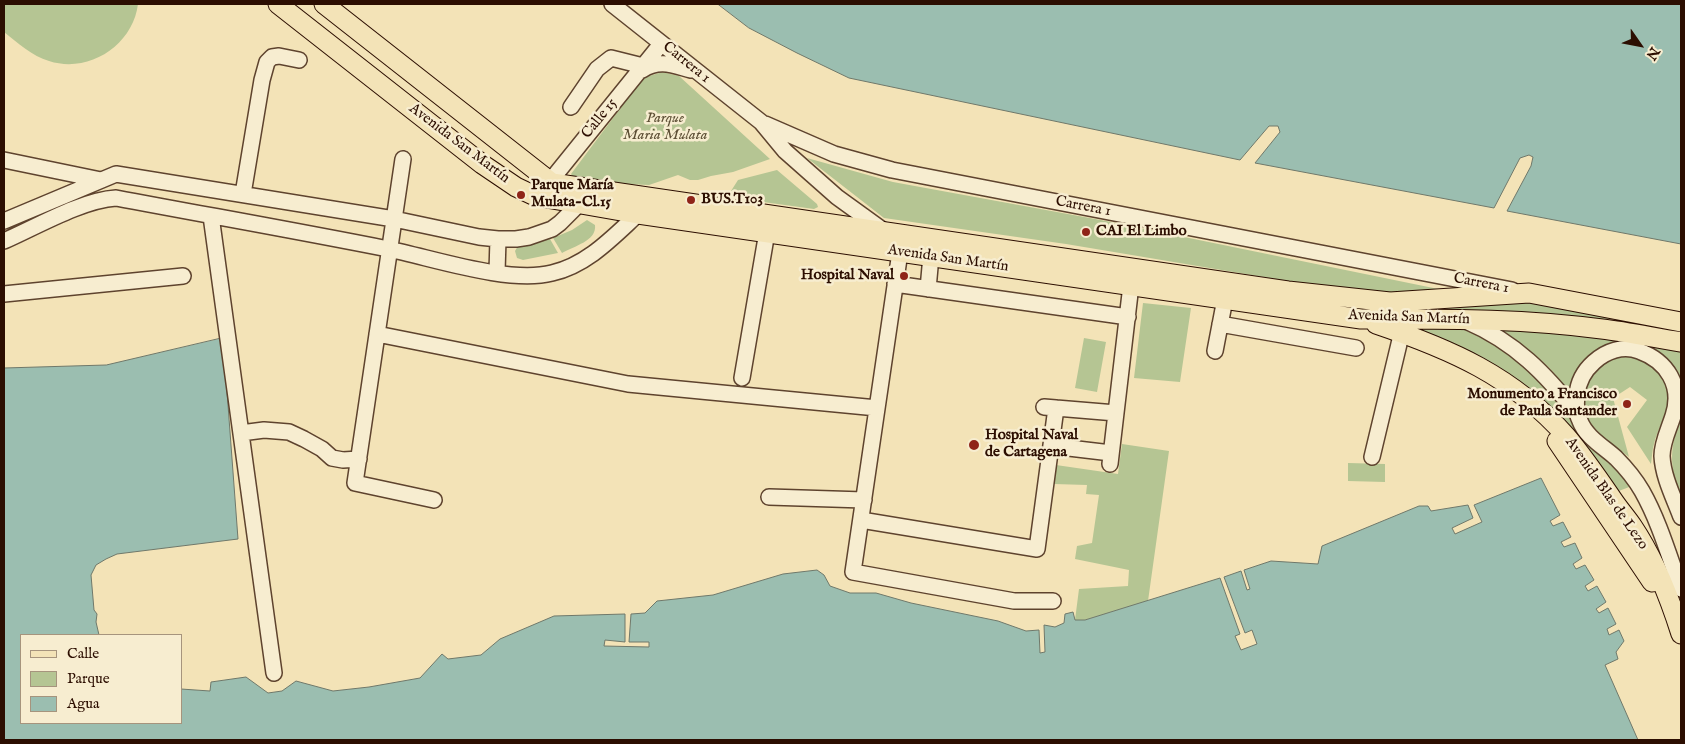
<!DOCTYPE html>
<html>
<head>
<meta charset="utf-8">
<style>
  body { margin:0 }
  #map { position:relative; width:1685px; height:744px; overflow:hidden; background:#f3e3b7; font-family:"IM FELL English",serif }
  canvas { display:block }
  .frame { position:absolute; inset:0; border:5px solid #2c0e01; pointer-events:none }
  .legend { position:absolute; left:20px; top:634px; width:162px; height:90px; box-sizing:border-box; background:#f7edd0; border:1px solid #a6947d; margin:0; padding:6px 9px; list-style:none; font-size:15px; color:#2c0e01 }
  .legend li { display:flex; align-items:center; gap:10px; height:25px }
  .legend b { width:25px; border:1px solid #a6947d }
  .north { position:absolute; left:1615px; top:20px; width:50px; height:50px; -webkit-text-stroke:4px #f7edd0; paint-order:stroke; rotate:123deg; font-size:14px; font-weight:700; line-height:20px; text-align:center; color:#2c0e01 }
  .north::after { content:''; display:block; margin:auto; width:18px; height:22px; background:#2c0e01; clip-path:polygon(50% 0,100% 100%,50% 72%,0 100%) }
</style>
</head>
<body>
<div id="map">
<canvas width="1685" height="744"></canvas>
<div class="frame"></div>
<ul class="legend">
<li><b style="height:6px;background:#f3e3b7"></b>Calle</li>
<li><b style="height:14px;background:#b5c593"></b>Parque</li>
<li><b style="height:14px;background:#9bbeb0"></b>Agua</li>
</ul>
<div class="north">N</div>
</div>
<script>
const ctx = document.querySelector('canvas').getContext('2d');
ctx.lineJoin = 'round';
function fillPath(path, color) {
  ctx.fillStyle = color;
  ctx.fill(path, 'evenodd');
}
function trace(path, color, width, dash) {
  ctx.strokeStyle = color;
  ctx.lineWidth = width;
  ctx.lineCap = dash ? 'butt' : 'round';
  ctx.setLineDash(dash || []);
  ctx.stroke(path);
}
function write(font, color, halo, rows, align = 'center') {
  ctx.font = font + ' "IM FELL English",serif';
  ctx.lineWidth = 5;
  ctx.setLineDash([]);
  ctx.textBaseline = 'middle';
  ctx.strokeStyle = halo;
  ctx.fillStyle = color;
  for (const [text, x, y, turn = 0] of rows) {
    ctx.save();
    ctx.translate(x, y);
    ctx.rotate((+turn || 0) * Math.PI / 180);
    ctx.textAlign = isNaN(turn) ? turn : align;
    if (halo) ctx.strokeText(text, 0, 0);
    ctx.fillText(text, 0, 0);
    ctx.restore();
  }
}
fillPath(new Path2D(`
  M4 4H138C133 45 89 74 49 61 32 56 18 43 4 32Z
  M662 72 679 76 770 159 733 172 711 176 698 180H690L678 175 649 185 576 182 571 174 643 78Z
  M807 158 893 182 1106 221 1448 291 1377 296 1066 244 884 218Z
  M777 170 817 204 818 207 814 209 734 198 731 191 738 180Z
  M587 220 595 225C597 241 574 246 562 253L553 238 572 230Z
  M550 239 558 253 523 260 517 258 515 251 518 246Z
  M1512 300 1611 318 1607 323 1413 310Z
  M1143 303 1191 308 1180 382 1134 378Z
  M1430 325 1445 326 1475 332 1532 367 1570 416 1577 430 1632 486 1616 492 1544 403 1524 384 1490 363 1418 332Z
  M1500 330 1634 339 1681 350V378C1675 367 1666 356 1655 349 1636 338 1599 346 1584 362 1577 369 1573 380 1570 389L1567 391C1559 378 1548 365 1535 356 1524 347 1511 341 1500 330Z
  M1084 338 1106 342 1097 392 1075 388Z
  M1629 355C1652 361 1673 378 1668 404 1665 418 1657 431 1654 444 1652 451 1652 457 1651 464L1627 427 1647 400 1630 387 1613 398 1629 457C1616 447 1601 438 1591 424 1573 400 1589 363 1618 356 1621 355 1625 355 1629 355Z
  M1681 417V495L1679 493C1669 462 1670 448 1681 417Z
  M1122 444 1169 451 1148 601 1085 620H1075L1079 589 1128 586 1129 570 1075 559 1077 546 1092 543 1099 495 1086 494 1087 485 1054 484 1056 465 1118 474Z
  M1348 463 1385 464V482L1348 481Z`), '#b5c593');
const water = new Path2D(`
  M718 4H1681V244L1507 211 1531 166 1533 157 1529 155 1520 158 1494 208 1255 163 1280 132 1278 126H1269L1240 160 849 78 797 53 749 28Z
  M223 338 238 539 117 554 106 559 96 565 91 575 94 610 97 614 96 622 99 635H21V723H181V689L210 691 211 682 246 677 268 693 282 691 296 681 333 691 369 687 420 678 442 654 448 659 481 655 500 639 554 616 625 614V642L605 640 604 646 649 647V642H629L631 614 645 613 657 601 713 595 783 574 817 570 824 575 830 586 850 593H876L911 603 998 621 1026 631 1039 630 1040 653 1045 652 1044 625 1055 627 1064 623 1065 614 1073 612 1075 620H1085L1220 578 1240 634 1235 636 1241 650 1257 644 1252 630 1245 633 1224 577 1241 571 1247 590 1250 589 1244 570 1271 561 1318 564 1322 546 1419 506H1428L1431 511 1468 505 1473 518 1452 528 1455 534 1482 522 1474 505 1541 478 1560 515 1550 521 1553 526 1563 522 1571 537 1561 542 1564 547 1575 543 1582 558 1573 564 1576 569 1585 565 1594 580 1585 586 1588 591 1597 586 1606 602 1596 609 1599 613 1608 608 1616 624 1607 629 1609 635 1619 630 1624 641 1616 652 1618 659 1605 665 1638 740H4V368L106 365Z`);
fillPath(water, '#9bbeb0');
trace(water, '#6f786a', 1);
const minor = new Path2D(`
  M612 4 761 122 785 151 837 197 884 231 900 252 853 572 1014 601H1053
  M642 70C660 59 672 65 691 70
  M571 107 597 69 611 58 643 66
  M765 124 834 154 892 170 1512 290
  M403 159 355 483 434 500
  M4 160 101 180
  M547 192 548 188 556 174 661 44
  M243 194 262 80 267 62 272 57 279 56 299 60
  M211 216 274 673
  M4 221 116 174 394 219 479 237 498 239H516L529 237 552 229 560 223 579 204
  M4 241C36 227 82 200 116 198 206 215 297 231 388 249 433 258 508 284 552 273 587 265 612 238 638 214
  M497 272 498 239
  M895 284 1128 317
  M928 289 931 256
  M4 294 183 276
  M1466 321C1515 342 1546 374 1578 415
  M1220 324 1356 348
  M377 334 628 384 877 408
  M1215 351 1225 299
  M742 378 767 232
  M1044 407 1116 413
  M241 433 264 430 289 432 304 439 322 449 332 458 343 460 359 459
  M1052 446 1111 453
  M1372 457 1404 323
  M1110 464 1131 285
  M769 497 864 500
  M1681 517C1674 498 1663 477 1662 456 1662 442 1669 429 1673 416 1683 386 1667 361 1639 351 1623 345 1606 351 1594 362 1585 370 1578 382 1577 395 1576 403 1576 413 1580 421 1586 437 1604 447 1616 458 1626 468 1635 479 1642 491 1659 521 1669 556 1681 589
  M861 520 1037 549 1056 408`);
const major = new Path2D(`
  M278 4 482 164 516 187 535 196 638 214 1361 319C1441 319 1522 318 1602 329 1628 332 1655 338 1681 342
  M324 4 552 183 1288 291 1390 302 1529 293 1681 322
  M1376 324C1450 349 1513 376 1566 436 1583 456 1598 478 1613 500 1619 509 1627 518 1633 527 1655 560 1669 596 1681 634
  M1557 441 1652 582`);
trace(minor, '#5e432e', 18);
trace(major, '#2c0e01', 21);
trace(minor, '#f7edd0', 15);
trace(major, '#f3e3b7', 19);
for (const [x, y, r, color] of [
  [521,195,5,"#8f2418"],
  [691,200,5,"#8f2418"],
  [1086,232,5,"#8f2418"],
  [904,276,5,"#8f2418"],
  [1627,404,5,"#8f2418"],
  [974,445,6,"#8f2418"]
]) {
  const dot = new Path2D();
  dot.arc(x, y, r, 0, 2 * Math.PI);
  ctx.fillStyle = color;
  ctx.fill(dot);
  trace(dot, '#f7edd0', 2);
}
write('15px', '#2c0e01', '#f7edd0', [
  ["Carrera 1",686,63,39],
  ["Calle 15",600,119,-51],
  ["Avenida San Martín",459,144,37],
  ["Carrera 1",1083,207,11],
  ["Avenida San Martín",948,259,8],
  ["Carrera 1",1481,284,11],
  ["Avenida San Martín",1409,318,2],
  ["Avenida Blas de Lezo",1606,494,55]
]);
write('italic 15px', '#5c4e34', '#f7edd0', [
  ["Parque",665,119],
  ["Maria Mulata",665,136]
]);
write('bold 15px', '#2c0e01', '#f7edd0', [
  ["Parque María",531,186],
  ["Mulata-Cl.15",531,203],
  ["BUS.T103",701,200],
  ["CAI El Limbo",1096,232],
  ["Hospital Naval",894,276,"right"],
  ["Monumento a Francisco",1617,395,"right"],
  ["de Paula Santander",1617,412,"right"],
  ["Hospital Naval",985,436],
  ["de Cartagena",985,453]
], 'left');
</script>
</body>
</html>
